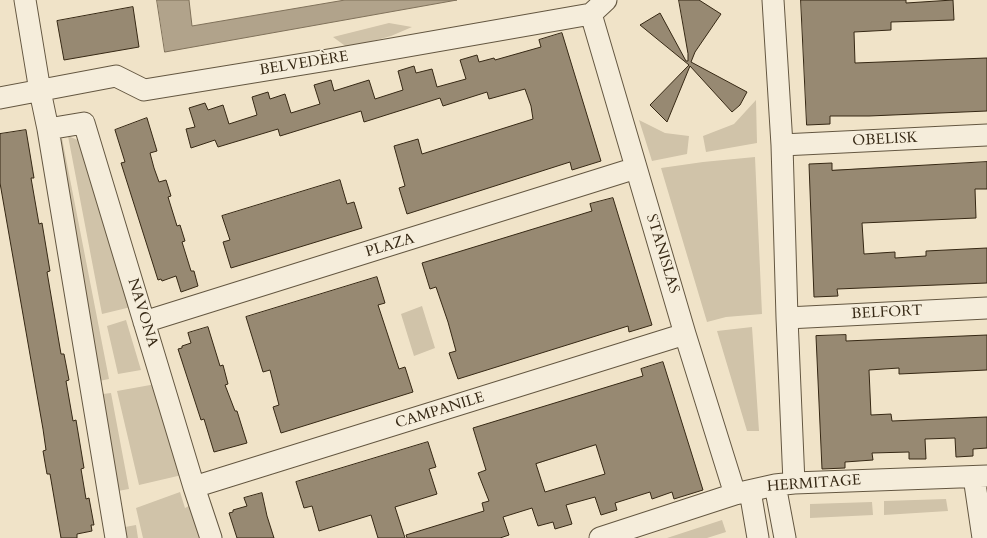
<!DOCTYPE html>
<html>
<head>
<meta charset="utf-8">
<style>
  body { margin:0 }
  canvas { display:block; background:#f0e3c8 }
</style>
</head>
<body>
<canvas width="987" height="538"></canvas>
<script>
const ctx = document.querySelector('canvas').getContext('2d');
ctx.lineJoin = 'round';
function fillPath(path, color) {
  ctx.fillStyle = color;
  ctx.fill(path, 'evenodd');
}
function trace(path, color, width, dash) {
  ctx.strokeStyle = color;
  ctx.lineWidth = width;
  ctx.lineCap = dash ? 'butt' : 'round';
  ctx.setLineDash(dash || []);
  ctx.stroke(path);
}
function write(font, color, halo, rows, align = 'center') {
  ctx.font = font + ' Cardo,serif';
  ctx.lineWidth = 3;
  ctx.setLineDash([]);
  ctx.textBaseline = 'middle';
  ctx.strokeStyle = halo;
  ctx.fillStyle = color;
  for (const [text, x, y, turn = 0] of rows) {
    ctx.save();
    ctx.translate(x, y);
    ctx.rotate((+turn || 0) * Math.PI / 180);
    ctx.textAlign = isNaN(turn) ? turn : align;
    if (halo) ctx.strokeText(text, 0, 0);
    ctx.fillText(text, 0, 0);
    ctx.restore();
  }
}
fillPath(new Path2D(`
  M389 23 412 27 391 36 348 48 333 37Z
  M756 100 757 143 706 152 703 136 734 124Z
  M639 120 665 133 689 136 687 154 652 161Z
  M68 136 80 141 131 307 102 314Z
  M62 138 109 379 99 381 58 143Z
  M755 157 762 314 726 317 707 322 661 168 703 162Z
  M422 306 435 348 414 356 401 314Z
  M126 320 141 370 118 374 107 326Z
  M752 327 759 431H747L717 331Z
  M156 384 182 475 139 485 117 391Z
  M111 393 129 489 118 491 103 394Z
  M180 492 185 508 193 504 204 538H143L136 508Z
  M946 499 948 511 884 515V501Z
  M872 502 873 515 810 518V504Z
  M722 520 726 532 707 538H667Z
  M136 525 138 538H127L125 527Z`), '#d0c3a9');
const water = new Path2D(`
  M157 0H189L192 26 345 0H457L165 52Z`);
fillPath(water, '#b1a38b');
trace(water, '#80725b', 1);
const building = new Path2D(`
  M679 0H699L721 14 695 52 691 62 747 92 740 105 732 112 690 66 667 122 650 105 689 65 640 25 660 13 686 61H688V54Z
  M801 0H906V3L953 0 954 20 891 22V30L854 32 855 63 987 58V111L869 116H830V124L807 125Z
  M133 7 139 47 64 60 57 21Z
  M562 33 601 161 572 170 570 162 407 214 399 188 405 186 394 146 418 139 422 154 533 119 531 106 525 89 489 99 487 92 443 106 440 98 364 122 361 111 280 136 278 129 218 147 215 140 191 148 186 129 195 127 189 108 205 103 208 110 223 105 229 124 257 115 252 97 268 92 270 99 285 94 291 113 320 104 314 85 331 80 334 91 369 80 375 99 403 90 398 71 414 66 416 73 432 69 437 87 466 79 460 60 477 55 479 62 494 58 495 60 541 47 539 40Z
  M147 118 157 151 150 153 154 168 159 182 166 180 171 196 168 197 177 226 180 225 185 241 182 242 191 271H194L198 286 181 292 176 276 162 281 161 279 158 280 121 163 125 162 115 130Z
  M26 130 34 178H31L39 224 42 223 50 271 47 272 61 354H64L69 380 66 381 73 421 76 420 84 468 81 469 86 499 89 498 94 525H91L92 531 77 534V538H61L50 474H47L43 451 46 450 43 429 0 183V134Z
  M987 162V189H975L976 218 862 223 864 254 895 252V258L910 257 926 256V251L987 248V283L837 289 838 296 814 297 809 164 832 163V170Z
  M340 180 347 204 354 202 362 228 231 268 223 242 230 240 222 216Z
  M613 198 652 325 629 332 628 326 458 379 449 353 456 351 448 322 436 287 430 289 422 263 592 211 590 204Z
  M377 277 385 303 378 305 399 369 405 367 413 392 281 433 273 407 279 405 270 370 263 372 246 317Z
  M208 327 220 366 223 365 228 384 225 385 235 411H237L247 443 214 452 204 419 201 420 178 349 182 348V346L191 343 188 333Z
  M846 335V341L987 335V370L899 374V368L869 370 871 415 891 414 892 421 987 417V448L973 449V456L956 457 955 438 925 439 926 459H909V452L872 453 873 460 845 462V468L822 469 816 336Z
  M663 362 703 490 674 499 672 492 652 499 650 492 615 503 617 510 601 515 595 497 566 505 572 524 555 529 553 522 538 526 532 508 503 517 509 535 500 538H407L406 535 484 511 482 503 489 501 478 473 486 470 473 428 643 376 641 369ZM596 445 605 474 545 492 536 464Z
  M428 442 436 467 429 469 437 494 395 507 405 538H378L371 515 319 531 312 506 304 508 296 482Z
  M262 493 267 516 274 538H237L229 513 233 512V510L247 506 244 498Z`);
fillPath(building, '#978972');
trace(building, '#362814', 1);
const minor = new Path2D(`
  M25 0 40 91 48 129 116 538
  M773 0 782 145 787 318 794 483
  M591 14 685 334 735 494
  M0 98 116 76 144 90 334 59 591 14 606 0
  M48 129 84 123 194 487 211 538
  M782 145 987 135
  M787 318 987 308
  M144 322 636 168
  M974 477 983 538
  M775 485 785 538
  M194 487 685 334
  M750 491 758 538
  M600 538 735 494 775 485 794 483 987 476`);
trace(minor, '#645741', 23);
trace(minor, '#f5eddb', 21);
write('15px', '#362814', '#f5eddb', [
  ["BELVEDÈRE",304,64,-9],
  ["OBELISK",885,140,-3],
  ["PLAZA",390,246,-17],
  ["STANISLAS",662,254,73],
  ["NAVONA",142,313,73],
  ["BELFORT",887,313,-3],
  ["CAMPANILE",440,411,-17],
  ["HERMITAGE",814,484,-4]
]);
</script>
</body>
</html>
